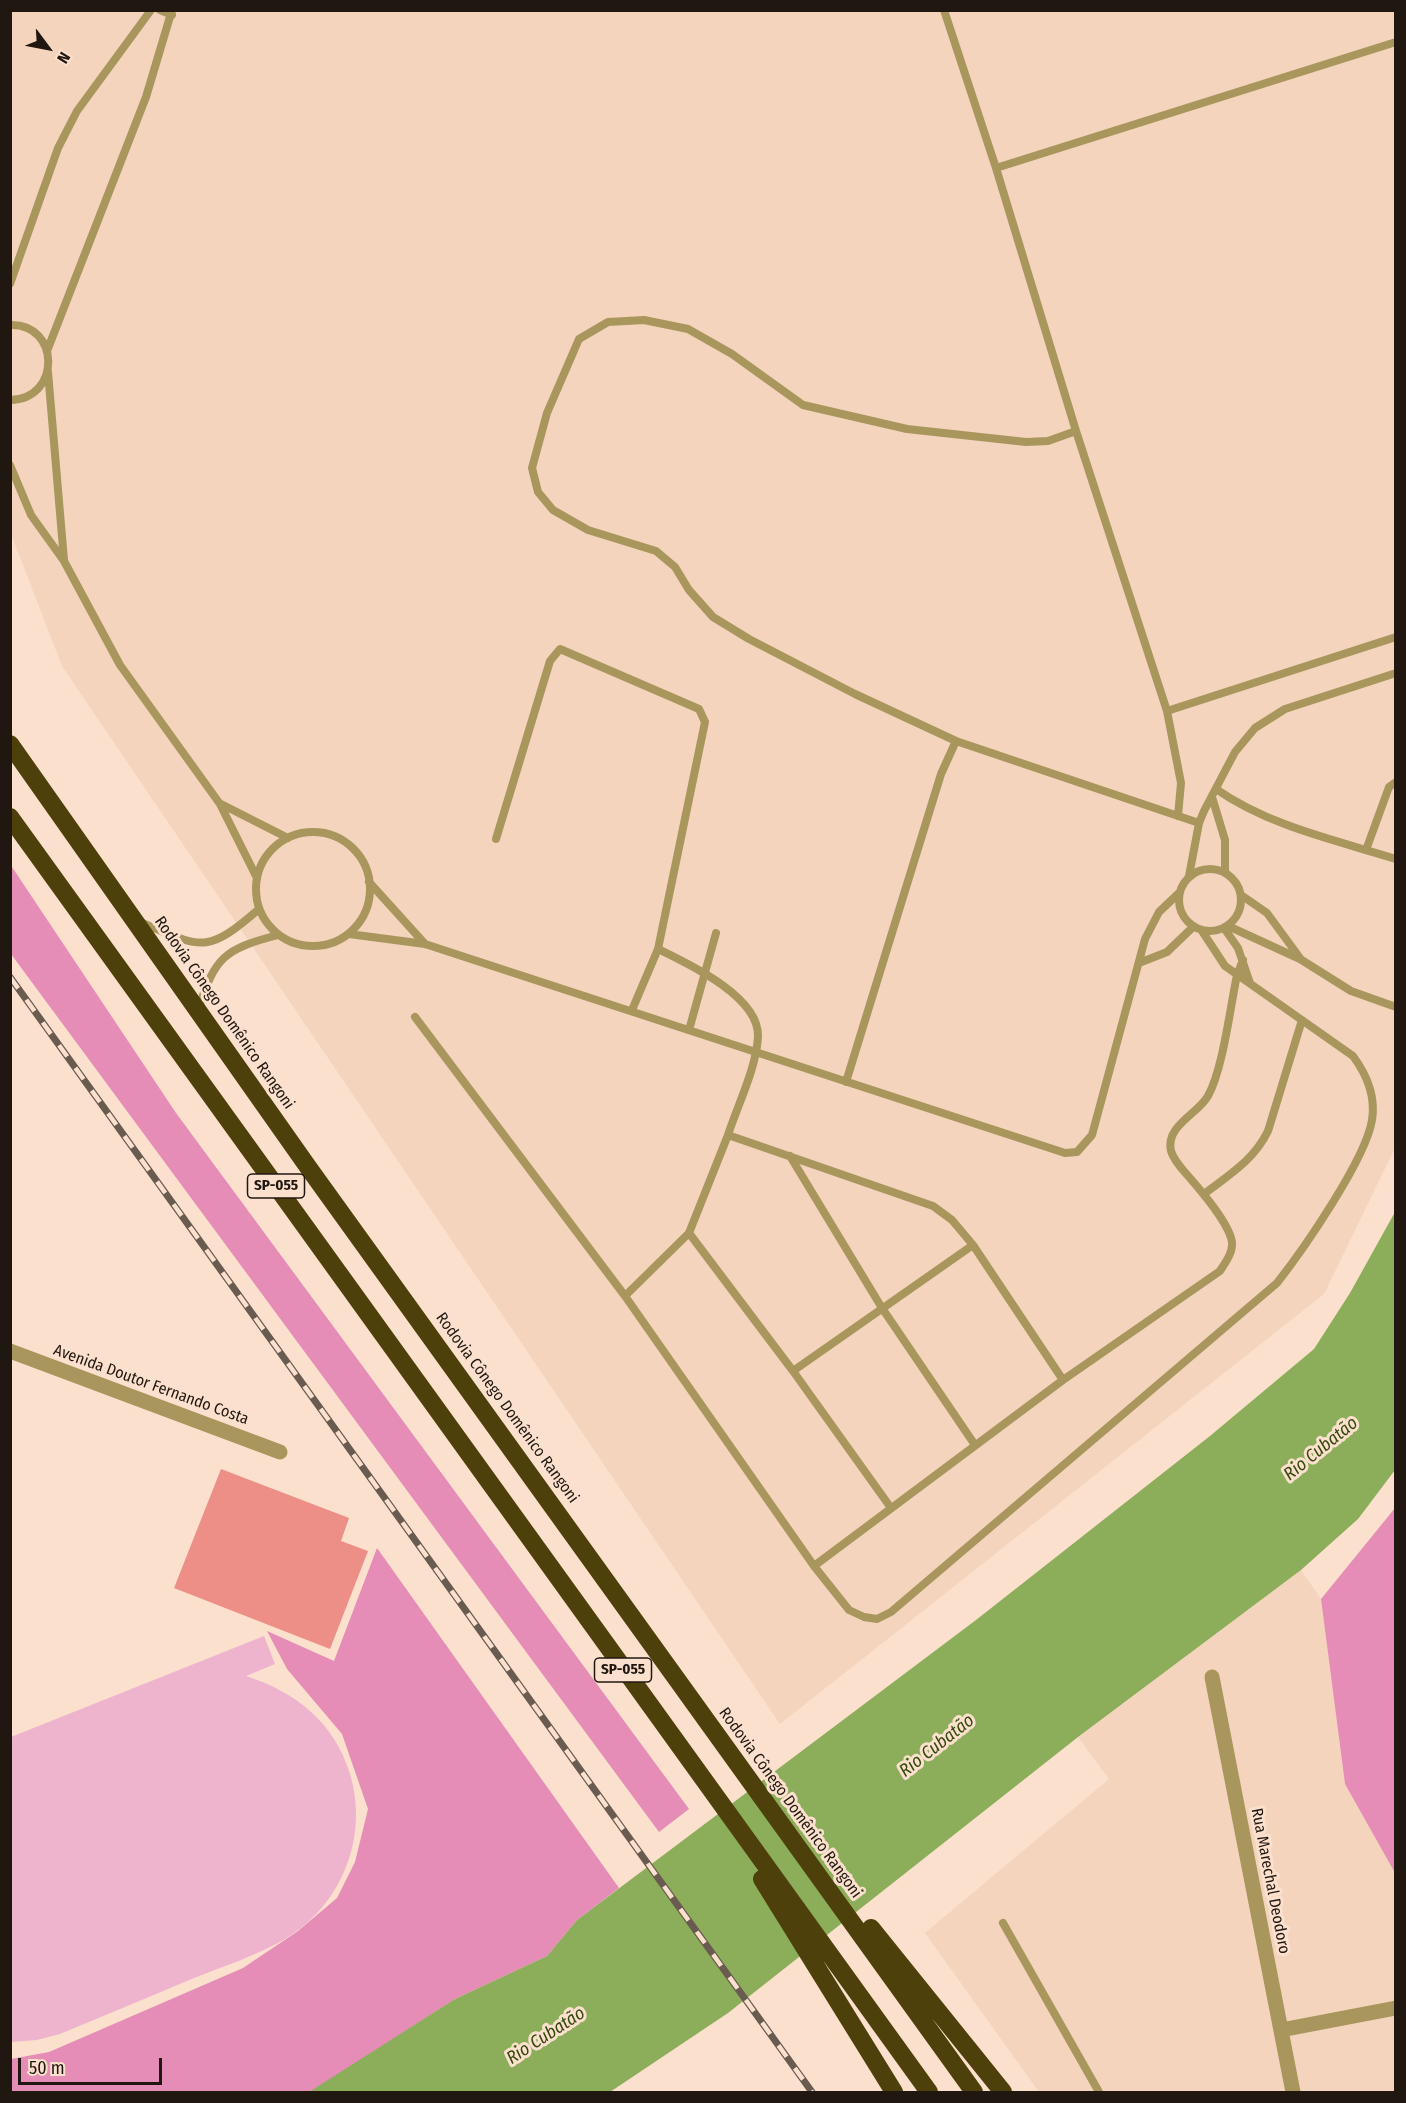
<!DOCTYPE html>
<html>
<head>
<meta charset="utf-8">
<style>
  body { margin:0 }
  #map { position:relative; width:1406px; height:2103px; overflow:hidden; background:#fae0cd; font-family:"Fira Sans Condensed",sans-serif }
  canvas { display:block }
  .frame { position:absolute; inset:0; border:12px solid #201710; pointer-events:none }
  .north { position:absolute; left:18px; top:18px; width:60px; height:60px; -webkit-text-stroke:4px #fae0cd; paint-order:stroke; rotate:122deg; font-size:16px; font-weight:700; line-height:24px; text-align:center; color:#201710 }
  .north::after { content:''; display:block; margin:auto; width:21px; height:27px; background:#201710; clip-path:polygon(50% 0,100% 100%,50% 72%,0 100%) }
  .scale { position:absolute; left:18px; top:2058px; width:144px; height:27px; box-sizing:border-box; border:3px solid #201710; border-top:0; padding-left:8px; font-size:18px; line-height:21px; white-space:nowrap; color:#201710; -webkit-text-stroke:4px #fae0cd; paint-order:stroke }
</style>
</head>
<body>
<div id="map">
<canvas width="1406" height="2103"></canvas>
<div class="frame"></div>
<div class="north">N</div>
<div class="scale">50 m</div>
</div>
<script>
const ctx = document.querySelector('canvas').getContext('2d');
ctx.lineJoin = 'round';
function fillPath(path, color) {
  ctx.fillStyle = color;
  ctx.fill(path, 'evenodd');
}
function trace(path, color, width, dash) {
  ctx.strokeStyle = color;
  ctx.lineWidth = width;
  ctx.lineCap = dash ? 'butt' : 'round';
  ctx.setLineDash(dash || []);
  ctx.stroke(path);
}
function write(font, color, halo, rows, align = 'center') {
  ctx.font = font + ' "Fira Sans Condensed",sans-serif';
  ctx.lineWidth = 6;
  ctx.setLineDash([]);
  ctx.textBaseline = 'middle';
  ctx.strokeStyle = halo;
  ctx.fillStyle = color;
  for (const [text, x, y, turn = 0] of rows) {
    ctx.save();
    ctx.translate(x, y);
    ctx.rotate((+turn || 0) * Math.PI / 180);
    ctx.textAlign = isNaN(turn) ? turn : align;
    if (halo) ctx.strokeText(text, 0, 0);
    ctx.fillText(text, 0, 0);
    ctx.restore();
  }
}
fillPath(new Path2D(`
  M11 11H1395L1394 1150 1324 1294 780 1724 62 666 11 534Z
  M1301 1570 1321 1599 1345 1784 1395 1873V2092H1039L925 1933 1109 1779 1078 1737Z`), '#f4d4bc');
fillPath(new Path2D(`
  M264 1636 275 1664 246 1676C296 1692 335 1723 350 1774 370 1840 339 1911 278 1943 252 1957 222 1967 194 1978 150 1997 105 2015 60 2034L37 2040 11 2042V1737Z`), '#efb4cd');
fillPath(new Path2D(`
  M10 864 176 1113 689 1809 659 1832 11 954Z
  M1395 1508V1873L1345 1784 1321 1599Z
  M377 1548 619 1888 577 1920 547 1956 455 1999 311 2092H11V2059L49 2052 243 1968 298 1931 337 1898 355 1862 368 1809 342 1734 287 1669 267 1631 334 1661Z`), '#e58db6');
fillPath(new Path2D(`
  M1395 1212V1470L1358 1519 1301 1570 1078 1737 728 2013 610 2092H309L455 1999 547 1956 577 1920 976 1620 1210 1436 1314 1349 1350 1293Z`), '#8cad59');
fillPath(new Path2D(`
  M221 1469 349 1518 341 1541 368 1551 330 1649 174 1588Z`), '#ed8e87');
trace(new Path2D(`
  M160 10 172 15
  M944 10 996 168 1076 431 1167 711 1181 783 1178 816
  M996 168 1396 42
  M10 284 58 148 77 111 151 10
  M10 325C60 323 62 399 10 400
  M47 351 146 97 172 10
  M48 372 64 560
  M10 465 31 515 64 561 120 665 220 804 257 878
  M1167 711 1396 637
  M956 741 855 694 749 639 713 617 689 590 675 567 656 551 588 530 553 510 538 492 532 468 547 413 579 339 608 322 644 320 688 329 732 354 803 405 907 429 1026 442 1048 441 1076 431
  M1216 789C1269 826 1335 840 1396 859
  M1212 797 1225 840V872
  M221 804 288 838
  M256 889a57 57 0 1 1 114 0a57 57 0 1 1-114 0Z
  M496 839 550 661 560 649 699 709 705 722 658 949 632 1010
  M1366 850 1389 787 1396 782
  M1179 900a31 31 0 1 1 62 0a31 31 0 1 1-62 0Z
  M1189 876 1199 823 1204 811 1235 752 1255 728 1285 709 1396 673
  M369 882 425 944
  M1241 895 1267 913 1300 958
  M140 922C202 948 206 955 259 909
  M1228 926 1300 959 1351 991 1396 1007
  M1224 928 1238 948 1250 983
  M349 934 425 944 1065 1153 1077 1152 1092 1135 1145 939 1159 912 1179 893
  M658 949C689 964 760 997 758 1037 756 1069 738 1104 728 1135L933 1206 952 1220 973 1245 1063 1380 1220 1271C1225 1263 1233 1253 1232 1242 1229 1223 1202 1192 1189 1177 1182 1169 1174 1161 1171 1151 1165 1126 1198 1114 1208 1096 1223 1069 1230 1008 1237 975L1243 960
  M1139 963 1167 952 1193 927
  M198 1010C215 957 224 949 278 935
  M415 1017 625 1296
  M689 1030 716 933
  M846 1082 941 774 956 741 1199 823
  M728 1135 689 1233 625 1296 814 1566 849 1610 864 1617 877 1619 891 1612 1277 1283C1303 1250 1366 1159 1372 1120 1376 1096 1367 1075 1353 1056L1225 966 1202 931
  M790 1156 882 1308 975 1445
  M1204 1194C1229 1175 1254 1160 1268 1131L1302 1020
  M689 1233 793 1371 891 1508
  M793 1371 973 1245
  M814 1566 1063 1380
  M1003 1923 1099 2092`), '#a8965d', 8);
trace(new Path2D(`
  M10 1351 280 1452
  M1212 1677 1293 2092
  M1281 2030 1396 2008`), '#a8965d', 15);
trace(new Path2D(`
  M10 744 308 1167 974 2092
  M10 817 929 2092
  M762 1879 894 2092
  M871 1928 1003 2092`), '#4e400a', 18);
const rail = new Path2D(`
  M10 977 812 2092`);
trace(rail, '#6a5b50', 7);
trace(rail, '#fae0cd', 4.5, [14]);
for (const [x, y, w] of [
  [276,1186,57],
  [623,1670,57]
]) {
  const box = new Path2D();
  box.roundRect(x - w / 2, y - 12, w, 24, 4.5);
  ctx.fillStyle = '#fae0cd';
  ctx.fill(box);
  trace(box, '#201710', 1.5);
}
write('bold 15px', '#201710', null, [
  ["SP-055",276,1186],
  ["SP-055",623,1670]
]);
write('16px', '#201710', '#fae0cd', [
  ["Rodovia Cônego Domênico Rangoni",224,1013,55],
  ["Avenida Doutor Fernando Costa",151,1385,20],
  ["Rodovia Cônego Domênico Rangoni",507,1408,54],
  ["Rodovia Cônego Domênico Rangoni",790,1803,54],
  ["Rua Marechal Deodoro",1270,1881,79]
]);
write('italic 18px', '#34490b', '#fae0cd', [
  ["Rio Cubatão",1321,1449,-39],
  ["Rio Cubatão",937,1746,-38],
  ["Rio Cubatão",546,2036,-33]
]);
</script>
</body>
</html>
